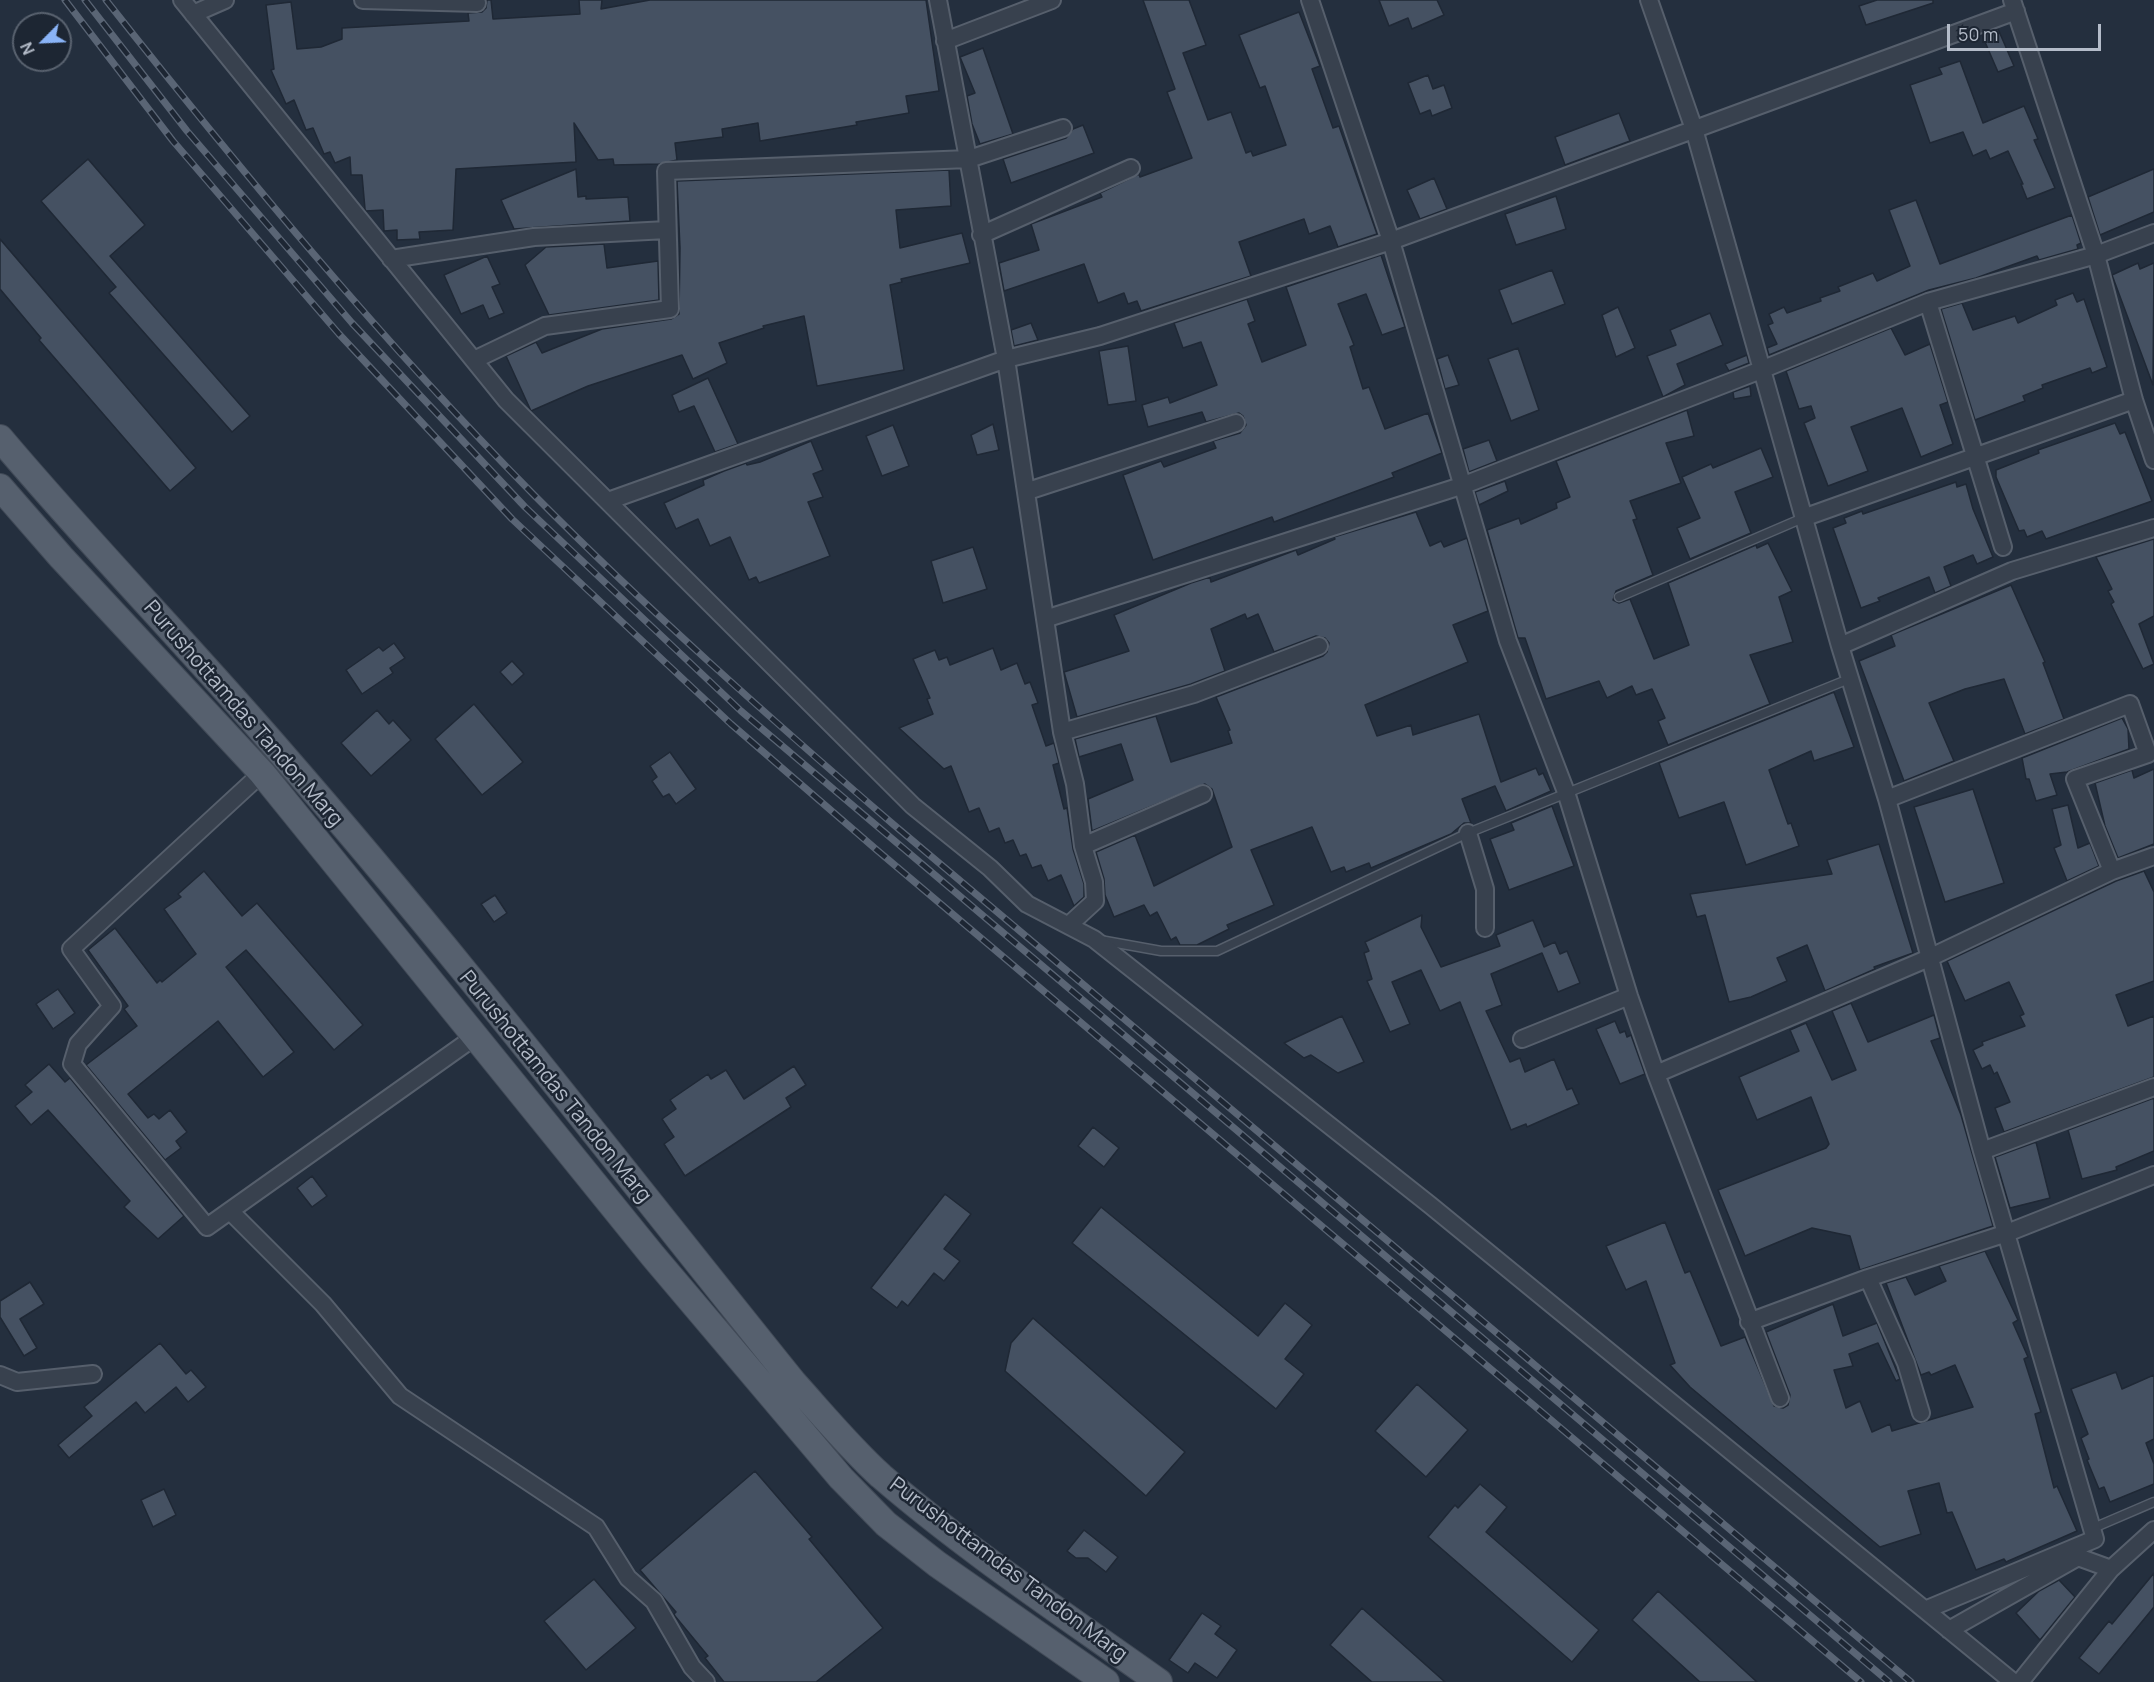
<!DOCTYPE html>
<html>
<head>
<meta charset="utf-8">
<style>
  body { margin:0 }
  #map { position:relative; width:2154px; height:1682px; overflow:hidden; background:#242f3e; font-family:Manrope,sans-serif }
  canvas { display:block }
  .north { position:absolute; left:12px; top:12px; width:60px; height:60px; box-sizing:border-box; background:#1d2633; border:2px solid #59626f; border-radius:50%; rotate:246deg; font-size:16px; font-weight:700; line-height:24px; text-align:center; color:#b4bcc9 }
  .north::after { content:''; display:block; margin:auto; width:21px; height:27px; background:#8ab4f8; clip-path:polygon(50% 0,100% 100%,50% 72%,0 100%) }
  .scale { position:absolute; left:1947px; top:24px; width:154px; height:27px; box-sizing:border-box; border:3px solid #b4bcc9; border-top:0; padding-left:8px; font-size:18px; line-height:21px; white-space:nowrap; color:#b4bcc9; -webkit-text-stroke:4px #1d2633; paint-order:stroke }
</style>
</head>
<body>
<div id="map">
<canvas width="2154" height="1682"></canvas>
<div class="north">N</div>
<div class="scale">50 m</div>
</div>
<script>
const ctx = document.querySelector('canvas').getContext('2d');
ctx.lineJoin = 'round';
function fillPath(path, color) {
  ctx.fillStyle = color;
  ctx.fill(path, 'evenodd');
}
function trace(path, color, width, dash) {
  ctx.strokeStyle = color;
  ctx.lineWidth = width;
  ctx.lineCap = dash ? 'butt' : 'round';
  ctx.setLineDash(dash || []);
  ctx.stroke(path);
}
function write(font, color, halo, rows, align = 'center') {
  ctx.font = font + ' Manrope,sans-serif';
  ctx.lineWidth = 5;
  ctx.setLineDash([]);
  ctx.textBaseline = 'middle';
  ctx.strokeStyle = halo;
  ctx.fillStyle = color;
  for (const [text, x, y, turn = 0] of rows) {
    ctx.save();
    ctx.translate(x, y);
    ctx.rotate((+turn || 0) * Math.PI / 180);
    ctx.textAlign = isNaN(turn) ? turn : align;
    if (halo) ctx.strokeText(text, 0, 0);
    ctx.fillText(text, 0, 0);
    ctx.restore();
  }
}
const building = new Path2D(`
  M487 0H491L493 19 580 14 579 0H602L601 9 650 0H926L939 91 906 96 909 113 856 122 857 125 760 141 758 123 722 129 723 137 675 143 677 160 659 164 614 165 613 159 598 160 574 123 576 162 456 169 453 230 419 232 420 239 397 240V230L384 231 383 210 366 211 365 209 362 175H351L350 157 335 163 330 152 324 154 313 128 306 130 294 100 286 104 271 70 274 69 266 5 291 2 297 49 321 47 342 39V28L469 21 468 13 482 12 486 8Z
  M1143 0H1189L1206 45 1183 53 1208 120 1231 112 1246 153 1251 151 1253 156 1286 145 1265 86 1260 88 1239 35 1299 12 1320 66 1312 69 1333 128 1339 126 1377 234 1338 247 1330 226 1309 234 1304 219 1239 242 1251 276 1141 311 1137 301 1128 304 1124 293 1098 303 1084 264 1004 291 999 263 1039 250 1031 224 1102 197 1100 193 1139 174 1140 177 1192 158 1167 92 1175 89Z
  M1379 0H1437L1444 15 1412 29 1408 18 1389 26Z
  M1877 0H1933V3L1866 25 1859 6Z
  M1998 29 2014 66 1998 72 1982 35Z
  M983 48 1013 134 980 144 972 124 967 96 975 93 960 57Z
  M1960 61 1983 123 2024 106 2038 139 2034 140 2055 188 2027 199 2021 184H2023L2008 151 1990 159 1986 150 1973 156 1963 132 1930 143 1910 85 1942 74 1939 68Z
  M1428 75 1433 89 1444 85 1452 108 1432 116 1430 110 1420 114 1408 83Z
  M1619 113 1630 141 1565 165 1555 137Z
  M1083 125 1094 153 1011 183 1003 159 1066 138 1073 129Z
  M88 159 145 225 110 256 250 416 232 432 109 293 116 287 41 201Z
  M576 169 578 197 586 196V199L628 197 630 221 514 229 501 200Z
  M2154 169V212L2100 235 2088 197Z
  M949 170 951 206 896 210 900 248 962 233 970 263 901 279 902 282 890 285 904 370 817 386 804 316 763 326 764 328 719 343 727 363 693 379 682 355 588 386 531 411 506 356 536 342 542 353 602 329 671 319 679 314 680 248 677 181Z
  M1434 178 1447 209 1420 219 1407 190Z
  M1556 196 1566 229 1516 245 1505 214Z
  M1916 200 1940 264 2072 215 2081 243 2077 245 2078 249 2039 260 2037 256 1976 278 1929 290 1769 355 1767 348 1777 344 1768 325 1773 323 1769 314 1784 307 1787 313 1821 301 1820 298 1840 291 1838 287 1873 273 1877 281 1910 266 1889 210Z
  M0 239 196 468 170 491 39 340 41 338 0 289Z
  M604 244 607 268 658 261 659 300 549 315 525 265 546 247Z
  M1381 255 1405 327 1382 335 1366 294 1338 304 1354 345 1350 347 1363 389 1369 387 1385 429 1428 413 1442 453 1392 473 1394 477 1274 522 1272 517 1153 560 1123 475 1161 461 1164 467 1216 448 1213 441 1240 433 1246 425 1243 416 1239 413 1206 422 1202 412 1148 427 1142 405 1168 397 1170 403 1217 385 1201 342 1183 348 1174 323 1247 299 1255 321 1248 324 1262 362 1306 345 1286 287Z
  M487 256 500 284 492 287 504 313 489 319 483 305 461 314 444 275Z
  M2138 263 2140 269 2154 263 2153 385 2112 275Z
  M1552 270 1565 304 1512 324 1499 290Z
  M2073 293 2077 302 2084 299 2107 367 2092 373 2090 368 2042 385 2043 388 2023 396 2025 401 1975 420 1941 309 1962 303 1973 330 2015 316 2018 323 2057 305 2055 300Z
  M1618 307 1635 348 1616 357 1602 315Z
  M1710 313 1723 345 1677 364 1685 385 1663 397 1647 356 1676 345 1670 330Z
  M1031 323 1038 340 1014 346 1011 330Z
  M1891 328 1905 355 1930 344 1948 402 1940 405 1953 444 1921 457 1902 408 1851 427 1868 471 1828 486 1804 423 1815 418 1811 406 1799 409 1786 371Z
  M1128 346 1136 401 1108 405 1099 351Z
  M1518 348 1539 410 1511 421 1488 359Z
  M1448 355 1459 385 1445 389 1437 359Z
  M1747 355 1749 363 1729 371 1725 364Z
  M708 378 738 444 715 452 694 406 679 412 672 395Z
  M1750 386 1751 396 1734 399 1733 392Z
  M1687 410 1694 436 1666 443 1681 483 1630 501 1637 519 1633 520 1653 575 1616 591 1613 600 1619 603 1630 599 1654 659 1689 645 1668 583 1756 545 1757 548 1768 543 1792 591 1779 597 1793 642 1750 655 1770 704 1668 745 1658 721 1665 718 1652 689 1636 695 1632 686 1607 698 1599 681 1546 699 1525 638H1518L1487 530 1519 518 1521 524 1557 508 1556 503 1570 497 1556 461Z
  M2115 423 2120 434 2125 432 2152 501 2046 539 2042 531 2027 537 2024 530 2019 531 1996 477V470L2039 453 2038 450Z
  M993 424 999 450 977 455 971 435Z
  M893 425 909 466 882 476 866 436Z
  M1489 440 1497 461 1469 472 1463 449Z
  M811 441 823 470 813 474 823 497 808 502 830 556 759 583 756 577 749 580 730 537 710 546 698 519 676 529 664 503 704 485 703 480 724 471 746 463 747 465 760 462Z
  M1761 448 1773 477 1735 492 1751 533 1690 559 1677 528 1700 518 1682 477 1711 464 1713 468Z
  M1505 481 1508 491 1479 505 1475 492Z
  M1956 482 1957 487 1966 484 1973 509 1993 557 1977 564 1973 555 1944 567 1951 586 1935 593 1929 577 1878 598 1880 601 1861 608 1833 528 1846 523 1844 518 1862 511 1863 514Z
  M1416 512 1430 546 1441 541 1444 547 1467 538 1488 611 1453 625 1468 662 1365 705 1377 736 1411 725 1413 735 1479 714 1501 782 1536 768 1539 775 1543 773 1551 791 1506 811 1495 786 1462 799 1471 823H1464L1451 834 1371 868 1369 863 1346 872 1344 867 1331 872 1312 827 1251 850 1274 905 1227 925 1229 929 1197 945H1180L1176 937 1171 940 1157 912 1150 916 1144 905 1114 917 1105 895 1104 879 1096 852 1135 835 1154 886 1232 847 1212 789 1205 784 1092 831 1088 799 1133 780 1121 744 1079 757 1075 739 1156 716 1171 762 1232 743 1228 731 1230 730 1216 697 1323 656 1327 652 1329 643 1325 638 1316 636 1274 652 1258 614 1247 619 1245 614 1211 629 1225 671 1191 684 1077 717 1064 672 1129 651 1114 615 1191 583 1210 577 1211 582 1296 550 1298 555 1335 539 1334 537Z
  M2154 539V616L2139 624 2154 664 2143 669 2111 604 2114 602 2108 591 2112 589 2096 557Z
  M973 547 987 589 943 603 931 561Z
  M2011 585 2045 662 2043 663 2064 719 2025 734 2004 679 1965 689 1929 703 1954 761 1904 781 1859 661 1895 646 1891 635Z
  M394 643 405 658 390 668 393 673 362 694 346 670 379 647 383 651Z
  M993 648 1001 670 1017 663 1025 684 1030 682 1038 703 1032 705 1046 746 1054 743 1059 763 1053 765 1064 809 1067 808 1073 849 1084 884V897L1074 906 1061 875 1048 881 1041 865 1032 868 1026 854 1020 856 1013 840 1005 843 999 828 989 832 979 808 969 812 951 766 944 769 899 728 933 714 927 699 930 698 913 659 935 650 939 660 947 657 950 665Z
  M512 661 524 674 512 685 500 672Z
  M1834 692 1854 747 1814 761 1811 751 1769 770 1788 824 1791 823 1799 846 1746 865 1724 802 1679 818 1659 763Z
  M474 704 523 762 482 795 435 739Z
  M377 710 389 724 393 720 411 740 371 776 341 743Z
  M2122 718 2128 729 2129 749 2067 772 2050 774 2057 795 2036 801 2029 779H2026L2022 758Z
  M670 752 696 789 676 804 669 794 663 797 652 781 657 777 650 766Z
  M2154 769V844L2118 858 2105 826 2095 783 2132 770 2134 778Z
  M1973 789 2004 883 1945 902 1914 807Z
  M2068 805 2078 848 2090 843 2099 866 2067 881 2054 848 2061 845 2052 809Z
  M1552 806 1574 866 1509 890 1490 839 1514 830 1511 823Z
  M1879 844 1913 953 1874 967 1875 969 1825 991 1807 945 1777 958 1787 981 1751 997 1729 1002 1705 915 1697 917 1690 894 1832 874 1827 860Z
  M204 871 242 916 257 903 363 1025 334 1050 246 950 226 967 294 1052 263 1077 218 1021 128 1094 148 1118 154 1114 159 1119 170 1110 187 1132 176 1141 181 1148 165 1160 86 1065 137 1026 124 1009 128 1006 88 950 115 928 157 983 160 980 162 982 196 954 164 909 181 897 178 894Z
  M2144 871 2154 892V981L2116 995 2128 1026 2154 1016V1077L2004 1132 1995 1108 2010 1102 1997 1072 1994 1074 1990 1065 1982 1069 1973 1050 1983 1045 1982 1042 2025 1026 2020 1016 2024 1014 2009 982 1965 1001 1947 961 2116 881Z
  M495 895 507 913 494 922 481 904Z
  M1422 915 1421 927 1441 967 1500 946 1496 935 1533 920 1544 947 1555 942 1560 954 1567 951 1580 983 1558 992 1542 953 1491 974 1502 1005 1486 1011 1510 1062 1520 1058 1525 1072 1554 1059 1567 1090 1572 1088 1579 1104 1527 1127 1526 1124 1511 1130 1460 1002 1440 1011 1421 970 1392 982 1410 1024 1390 1032 1367 981 1372 979 1364 953 1369 951 1365 942Z
  M58 989 75 1013 53 1029 36 1004Z
  M1851 1003 1868 1042 1934 1015 1940 1038 1931 1041 1961 1115 1993 1226 1860 1270 1850 1236 1812 1228 1745 1256 1718 1190 1826 1148 1829 1144 1811 1097 1757 1120 1739 1077 1799 1051 1790 1030 1806 1023 1832 1080 1856 1070 1832 1011Z
  M1342 1016 1364 1062 1338 1073 1311 1055 1304 1058 1284 1043Z
  M1615 1021 1620 1033 1625 1031 1627 1037 1631 1035 1645 1074 1620 1084 1596 1029Z
  M49 1064 65 1082 70 1078 184 1216 158 1239 124 1207 130 1201 48 1110 31 1125 15 1106 32 1092 25 1085Z
  M794 1066 806 1085 786 1098 791 1107 685 1176 664 1144 674 1137 662 1119 676 1109 670 1100 708 1074 711 1079 726 1070 744 1099Z
  M2154 1098V1151L2116 1167 2117 1170 2082 1179 2068 1130Z
  M1093 1127 1119 1148 1104 1167 1078 1146Z
  M2036 1142 2050 1198 2010 1208 1995 1157Z
  M312 1176 327 1196 312 1207 297 1188Z
  M945 1194 971 1214 944 1249 960 1261 944 1281 934 1273 908 1306 902 1301 897 1308 871 1288Z
  M1101 1207 1258 1336 1285 1303 1312 1325 1285 1359 1304 1374 1276 1409 1072 1243Z
  M1665 1222 1685 1273 1690 1271 1721 1346 1745 1337 1774 1406 1783 1408 1788 1405 1790 1395 1766 1332 1833 1304 1843 1336 1877 1323 1900 1379 1896 1381 1878 1343 1849 1354 1853 1366 1834 1370 1846 1408 1860 1401 1872 1432 1890 1424 1892 1431 1973 1407 1955 1365 1931 1375 1929 1372 1921 1375 1886 1283 1906 1277 1915 1295 1946 1281 1939 1266 1985 1251 2018 1320 2013 1323 2028 1357 2024 1359 2041 1412 2035 1414 2054 1488 2057 1486 2077 1531 2006 1562 2004 1559 1976 1570 1952 1512 1947 1513 1939 1483 1908 1491 1921 1534 1880 1547 1690 1387 1670 1365 1675 1363 1646 1281 1626 1290 1606 1246Z
  M30 1282 44 1304 20 1319 37 1348 24 1356 0 1317V1301Z
  M1033 1318 1185 1452 1146 1496 1005 1371 1011 1343Z
  M160 1343 186 1374 191 1370 206 1387 188 1402 176 1387 145 1413 136 1402 69 1458 58 1445 92 1416 84 1407Z
  M2116 1372 2122 1389 2154 1375V1439L2146 1443 2154 1464V1484L2110 1502 2104 1487 2099 1489 2087 1460 2089 1459 2081 1438 2088 1434 2071 1389Z
  M1417 1384 1468 1430 1426 1477 1375 1431Z
  M755 1471 812 1537 809 1539 883 1628 816 1682H724L705 1658 708 1656 675 1616 674 1614 676 1612 640 1570Z
  M1480 1484 1507 1507 1486 1532 1599 1630 1572 1662 1428 1537 1455 1505 1458 1508Z
  M164 1489 176 1515 153 1527 141 1500Z
  M1084 1530 1118 1557 1106 1572 1088 1558H1076L1067 1551Z
  M2154 1573V1607L2099 1674 2079 1658 2109 1621 2112 1624Z
  M594 1579 636 1628 586 1670 544 1621Z
  M2059 1580 2075 1597 2040 1640 2016 1613 2039 1591Z
  M1658 1591 1757 1682H1700L1632 1620Z
  M1362 1608 1445 1682H1372L1330 1645Z
  M1202 1613 1221 1626 1215 1634 1237 1650 1217 1678 1195 1663 1188 1673 1169 1660Z`);
fillPath(building, '#455162');
trace(building, '#1f2835', 1.5);
const service = new Path2D(`
  M1619 597 1803 518
  M1100 940 1161 951H1217L1468 833 1849 679
  M2091 1529 2154 1502`);
const minor = new Path2D(`
  M182 0 506 400 913 806 990 868 1027 904 1094 939 1430 1205 2013 1682
  M363 0 477 3
  M938 0 1006 359 1062 732 1075 784 1083 846 1094 882 1095 901 1070 924
  M1310 0 1391 241 1508 641 1566 792 1629 996 1656 1074 1780 1398
  M1649 0 1694 129 1840 646 1887 799 1982 1151 2095 1539 1925 1610
  M2012 0 2096 255 2134 400 2154 460
  M193 14 225 0
  M945 41 1052 0
  M981 235 1131 168
  M391 259 534 237 667 230
  M1928 302 2003 547
  M474 360 545 326 670 309 666 171 969 159 1063 128
  M1028 491 1236 423
  M608 501 1006 359 1100 336 1391 241 2016 11
  M1803 518 2134 400
  M1045 619 1464 485 1761 370 1928 302 2096 255 2154 233
  M1840 646 2012 571 2154 528
  M1062 732 1194 694 1319 646
  M262 773 71 949 112 1006 78 1044 72 1064 207 1227 476 1036
  M1887 799 2130 704 2148 754 2075 779 2112 871
  M1468 833 1485 889V928
  M1083 846 1203 794
  M1522 1039 1629 996
  M1656 1074 1929 958 2112 871 2154 856
  M1982 1151 2154 1087
  M231 1212 323 1304 400 1396 596 1527 628 1578 654 1601 692 1667 706 1682
  M1868 1278 1906 1363 1921 1413
  M1749 1322 1868 1278 2007 1233 2154 1175
  M0 1375 17 1382 93 1374
  M1949 1630 2078 1557 2111 1569
  M2020 1682 2111 1569 2154 1530`);
const primary = new Path2D(`
  M0 438C91 546 189 646 281 753 459 957 624 1172 794 1383 822 1414 850 1448 881 1476 968 1551 1065 1615 1159 1682
  M0 487 61 557 262 773 653 1256 841 1478 886 1524 937 1564 1106 1682`);
trace(service, '#565f6c', 11);
trace(minor, '#565f6c', 20);
trace(primary, '#414a57', 28);
trace(service, '#38414e', 8);
trace(minor, '#38414e', 16);
trace(primary, '#56606e', 26);
const rail = new Path2D(`
  M65 0 173 141 339 334 512 519 731 724 878 851 1861 1682
  M85 0 187 131 352 323 525 507 741 711 1889 1682
  M106 0C241 171 381 340 534 495 649 611 771 719 894 825L1911 1682`);
trace(rail, '#5a6575', 7);
trace(rail, '#1d2633', 4.5, [14]);
write('21px', '#b4bcc9', '#1d2633', [
  ["Purushottamdas Tandon Marg",243,714,49],
  ["Purushottamdas Tandon Marg",555,1087,51],
  ["Purushottamdas Tandon Marg",1008,1570,37]
]);
</script>
</body>
</html>
